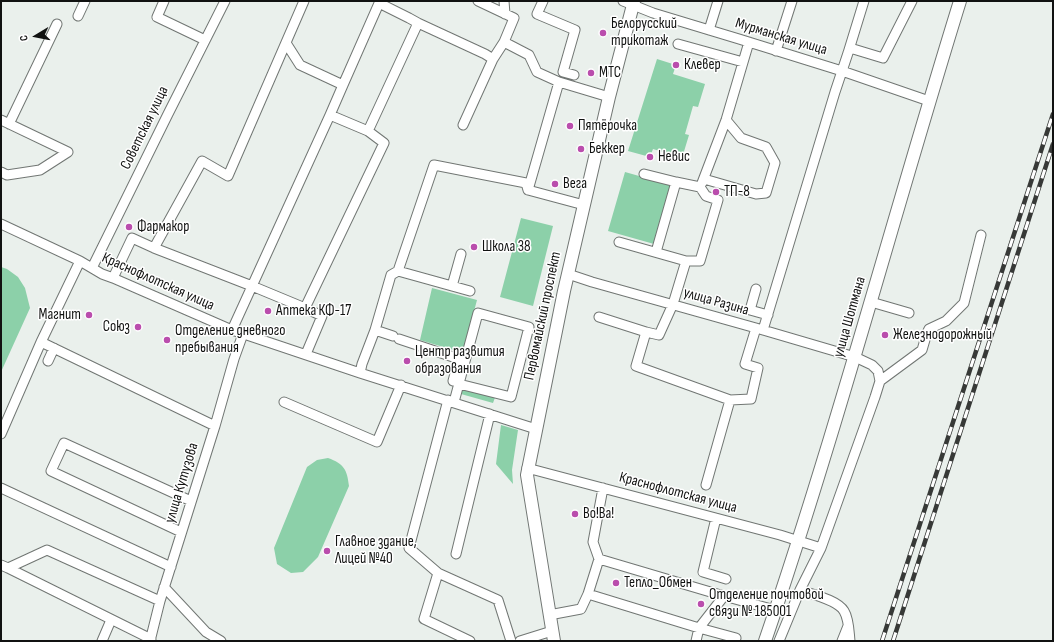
<!DOCTYPE html>
<html>
<head>
<meta charset="utf-8">
<style>
  body { margin:0 }
  #map { position:relative; width:1054px; height:642px; overflow:hidden; background:#eaf0ec; font-family:"Sofia Sans Condensed",sans-serif }
  canvas { display:block }
  .frame { position:absolute; inset:0; border:2px solid #111211; pointer-events:none }
  .north { position:absolute; left:16px; top:16px; width:40px; height:40px; -webkit-text-stroke:3px #fff; paint-order:stroke; rotate:260deg; font-size:11px; font-weight:700; line-height:16px; text-align:center; color:#111211 }
  .north::after { content:''; display:block; margin:auto; width:14px; height:18px; background:#111211; clip-path:polygon(50% 0,100% 100%,50% 72%,0 100%) }
</style>
</head>
<body>
<div id="map">
<canvas width="1054" height="642"></canvas>
<div class="frame"></div>
<div class="north">С</div>
</div>
<script>
const ctx = document.querySelector('canvas').getContext('2d');
ctx.lineJoin = 'round';
function fillPath(path, color) {
  ctx.fillStyle = color;
  ctx.fill(path, 'evenodd');
}
function trace(path, color, width, dash) {
  ctx.strokeStyle = color;
  ctx.lineWidth = width;
  ctx.lineCap = dash ? 'butt' : 'round';
  ctx.setLineDash(dash || []);
  ctx.stroke(path);
}
function write(font, color, halo, rows, align = 'center') {
  ctx.font = font + ' "Sofia Sans Condensed",sans-serif';
  ctx.lineWidth = 3;
  ctx.setLineDash([]);
  ctx.textBaseline = 'middle';
  ctx.strokeStyle = halo;
  ctx.fillStyle = color;
  for (const [text, x, y, turn = 0] of rows) {
    ctx.save();
    ctx.translate(x, y);
    ctx.rotate((+turn || 0) * Math.PI / 180);
    ctx.textAlign = isNaN(turn) ? turn : align;
    if (halo) ctx.strokeText(text, 0, 0);
    ctx.fillText(text, 0, 0);
    ctx.restore();
  }
}
fillPath(new Path2D(`
  M657 59 676 65 673 74 705 84 698 107 693 106 685 134 689 135 682 158 653 149 650 157 628 151Z
  M625 172 671 185 654 244 608 231Z
  M521 218 553 226 533 306 500 297Z
  M1 267 7 269 18 277 25 288 30 308 1 372Z
  M432 288 477 300 463 353 420 340Z
  M464 383 497 392 493 403 461 394Z
  M501 425 518 430 512 470 513 484 496 464Z
  M328 458C344 464 347 469 349 486L318 557 303 572 291 573 277 564 274 548 307 467 317 460Z`), '#8cd0a9');
const minor = new Path2D(`
  M164 1 157 17 205 40
  M478 1 514 18 504 42 529 55 537 72 559 82
  M504 1 505 14
  M543 1 537 14 575 30 563 72 574 75
  M623 1 653 13 739 39 842 71 929 101
  M78 16 85 1
  M418 23 485 54 493 59 504 42
  M709 30 718 1
  M286 43 300 65 343 85
  M678 44 743 62
  M850 48 883 58 912 1
  M776 51 792 1
  M330 115 368 131 418 23 409 18 379 3
  M1 120 68 152 40 170 7 175 1 172
  M9 124 57 24
  M463 125 493 59
  M704 179 756 194 766 193 775 163 766 147 741 138 726 120
  M702 183 726 120 749 42
  M528 190 559 82 609 97
  M528 190 584 205
  M1 224 80 261 102 274 113 278 232 330 360 373 536 429
  M619 242 686 261H700L718 200 706 196 700 187 676 182 644 174
  M154 248 252 286 305 308
  M656 252 676 182
  M686 261 673 304 659 335 646 332 636 366 730 400 706 485
  M92 268 168 114 225 1
  M398 271 470 291
  M568 274 592 282 763 330 855 357 872 365 878 371 880 381 875 397 821 548 800 590 779 641
  M113 278 132 238 154 248 202 161 228 176 304 1
  M452 286 461 254
  M756 289 750 310 768 315
  M871 302 909 313
  M599 317 646 332
  M232 330 330 115 343 85 380 1
  M375 330 393 336
  M763 330 835 92 848 53 864 1
  M399 339 459 359 453 381
  M41 342 215 426
  M306 354 322 316 305 308 384 143 368 131
  M48 361 54 348
  M360 373 362 364 375 330 391 275 398 271 434 165 526 183 528 190
  M880 381 922 350 927 333 929 329 946 321 964 303 981 235
  M448 400 409 548 438 573 498 600 511 641
  M730 400 751 399 758 368 745 364 756 328
  M284 402 377 442 401 385
  M454 402 478 313 529 327 511 397 459 384
  M1 434 41 342 80 261
  M527 468 780 535 821 548
  M1 488 171 567
  M716 518 703 572 726 579
  M181 532 51 471 64 443 191 501
  M456 554 490 414
  M599 559 593 542 603 488
  M1 565 8 568 47 550 160 601
  M8 568 151 639
  M438 573 424 619 470 641
  M164 587 206 632 221 641
  M800 590C811 594 838 600 844 611 849 619 849 631 850 641
  M588 594 599 559 724 596
  M549 615 581 609 588 594 699 628 724 596 775 610
  M102 641 111 620
  M150 641 160 601 215 426 234 359 243 334
  M520 641 552 631
  M696 641 699 628 736 638
  M842 641 848 626`);
const major = new Path2D(`
  M554 641 527 475 564 291 609 97 634 1
  M765 641C837 430 894 214 960 1`);
trace(minor, '#717673', 11);
trace(major, '#717673', 14);
trace(minor, '#fff', 9);
trace(major, '#fff', 12);
const rail = new Path2D(`
  M882 641 1053 114
  M893 641 1053 144`);
trace(rail, '#373937', 4.5);
trace(rail, '#fff', 3, [9]);
for (const [x, y, r, color] of [
  [603,33,4,"#ba4dad"],
  [676,65,4,"#ba4dad"],
  [591,73,4,"#ba4dad"],
  [570,126,4,"#ba4dad"],
  [581,149,4,"#ba4dad"],
  [650,157,4,"#ba4dad"],
  [555,184,4,"#ba4dad"],
  [716,192,4,"#ba4dad"],
  [129,227,4,"#ba4dad"],
  [474,247,4,"#ba4dad"],
  [268,311,4,"#ba4dad"],
  [89,315,4,"#ba4dad"],
  [138,327,4,"#ba4dad"],
  [885,335,4,"#ba4dad"],
  [167,340,4,"#ba4dad"],
  [407,361,4,"#ba4dad"],
  [575,514,4,"#ba4dad"],
  [327,551,4,"#ba4dad"],
  [616,583,4,"#ba4dad"],
  [701,604,4,"#ba4dad"]
]) {
  const dot = new Path2D();
  dot.arc(x, y, r, 0, 2 * Math.PI);
  ctx.fillStyle = color;
  ctx.fill(dot);
  trace(dot, '#fff', 1.5);
}
write('15px', '#111211', '#fff', [
  ["Белорусский",611,24],
  ["трикотаж",611,41],
  ["Клевер",684,65],
  ["МТС",599,73],
  ["Пятёрочка",578,126],
  ["Беккер",589,149],
  ["Невис",658,157],
  ["Вега",563,184],
  ["ТП-8",724,192],
  ["Фармакор",137,227],
  ["Школа 38",482,247],
  ["Аптека КФ-17",276,311],
  ["Магнит",81,315,"right"],
  ["Союз",130,327,"right"],
  ["Отделение дневного",175,331],
  ["пребывания",175,348],
  ["Железнодорожный",893,335],
  ["Центр развития",415,352],
  ["образования",415,369],
  ["Во!Ва!",583,514],
  ["Главное здание,",335,542],
  ["Лицей №40",335,559],
  ["Тепло_Обмен",624,583],
  ["Отделение почтовой",709,595],
  ["связи № 185001",709,612]
], 'left');
write('15px', '#111211', '#fff', [
  ["Мурманская улица",781,37,17],
  ["Советская улица",145,128,-64],
  ["Краснофлотская улица",158,282,24],
  ["улица Разина",716,302,16],
  ["Первомайский проспект",543,316,-78],
  ["улица Шотмана",850,317,-74],
  ["улица Кутузова",182,483,-73],
  ["Краснофлотская улица",678,493,15]
]);
</script>
</body>
</html>
